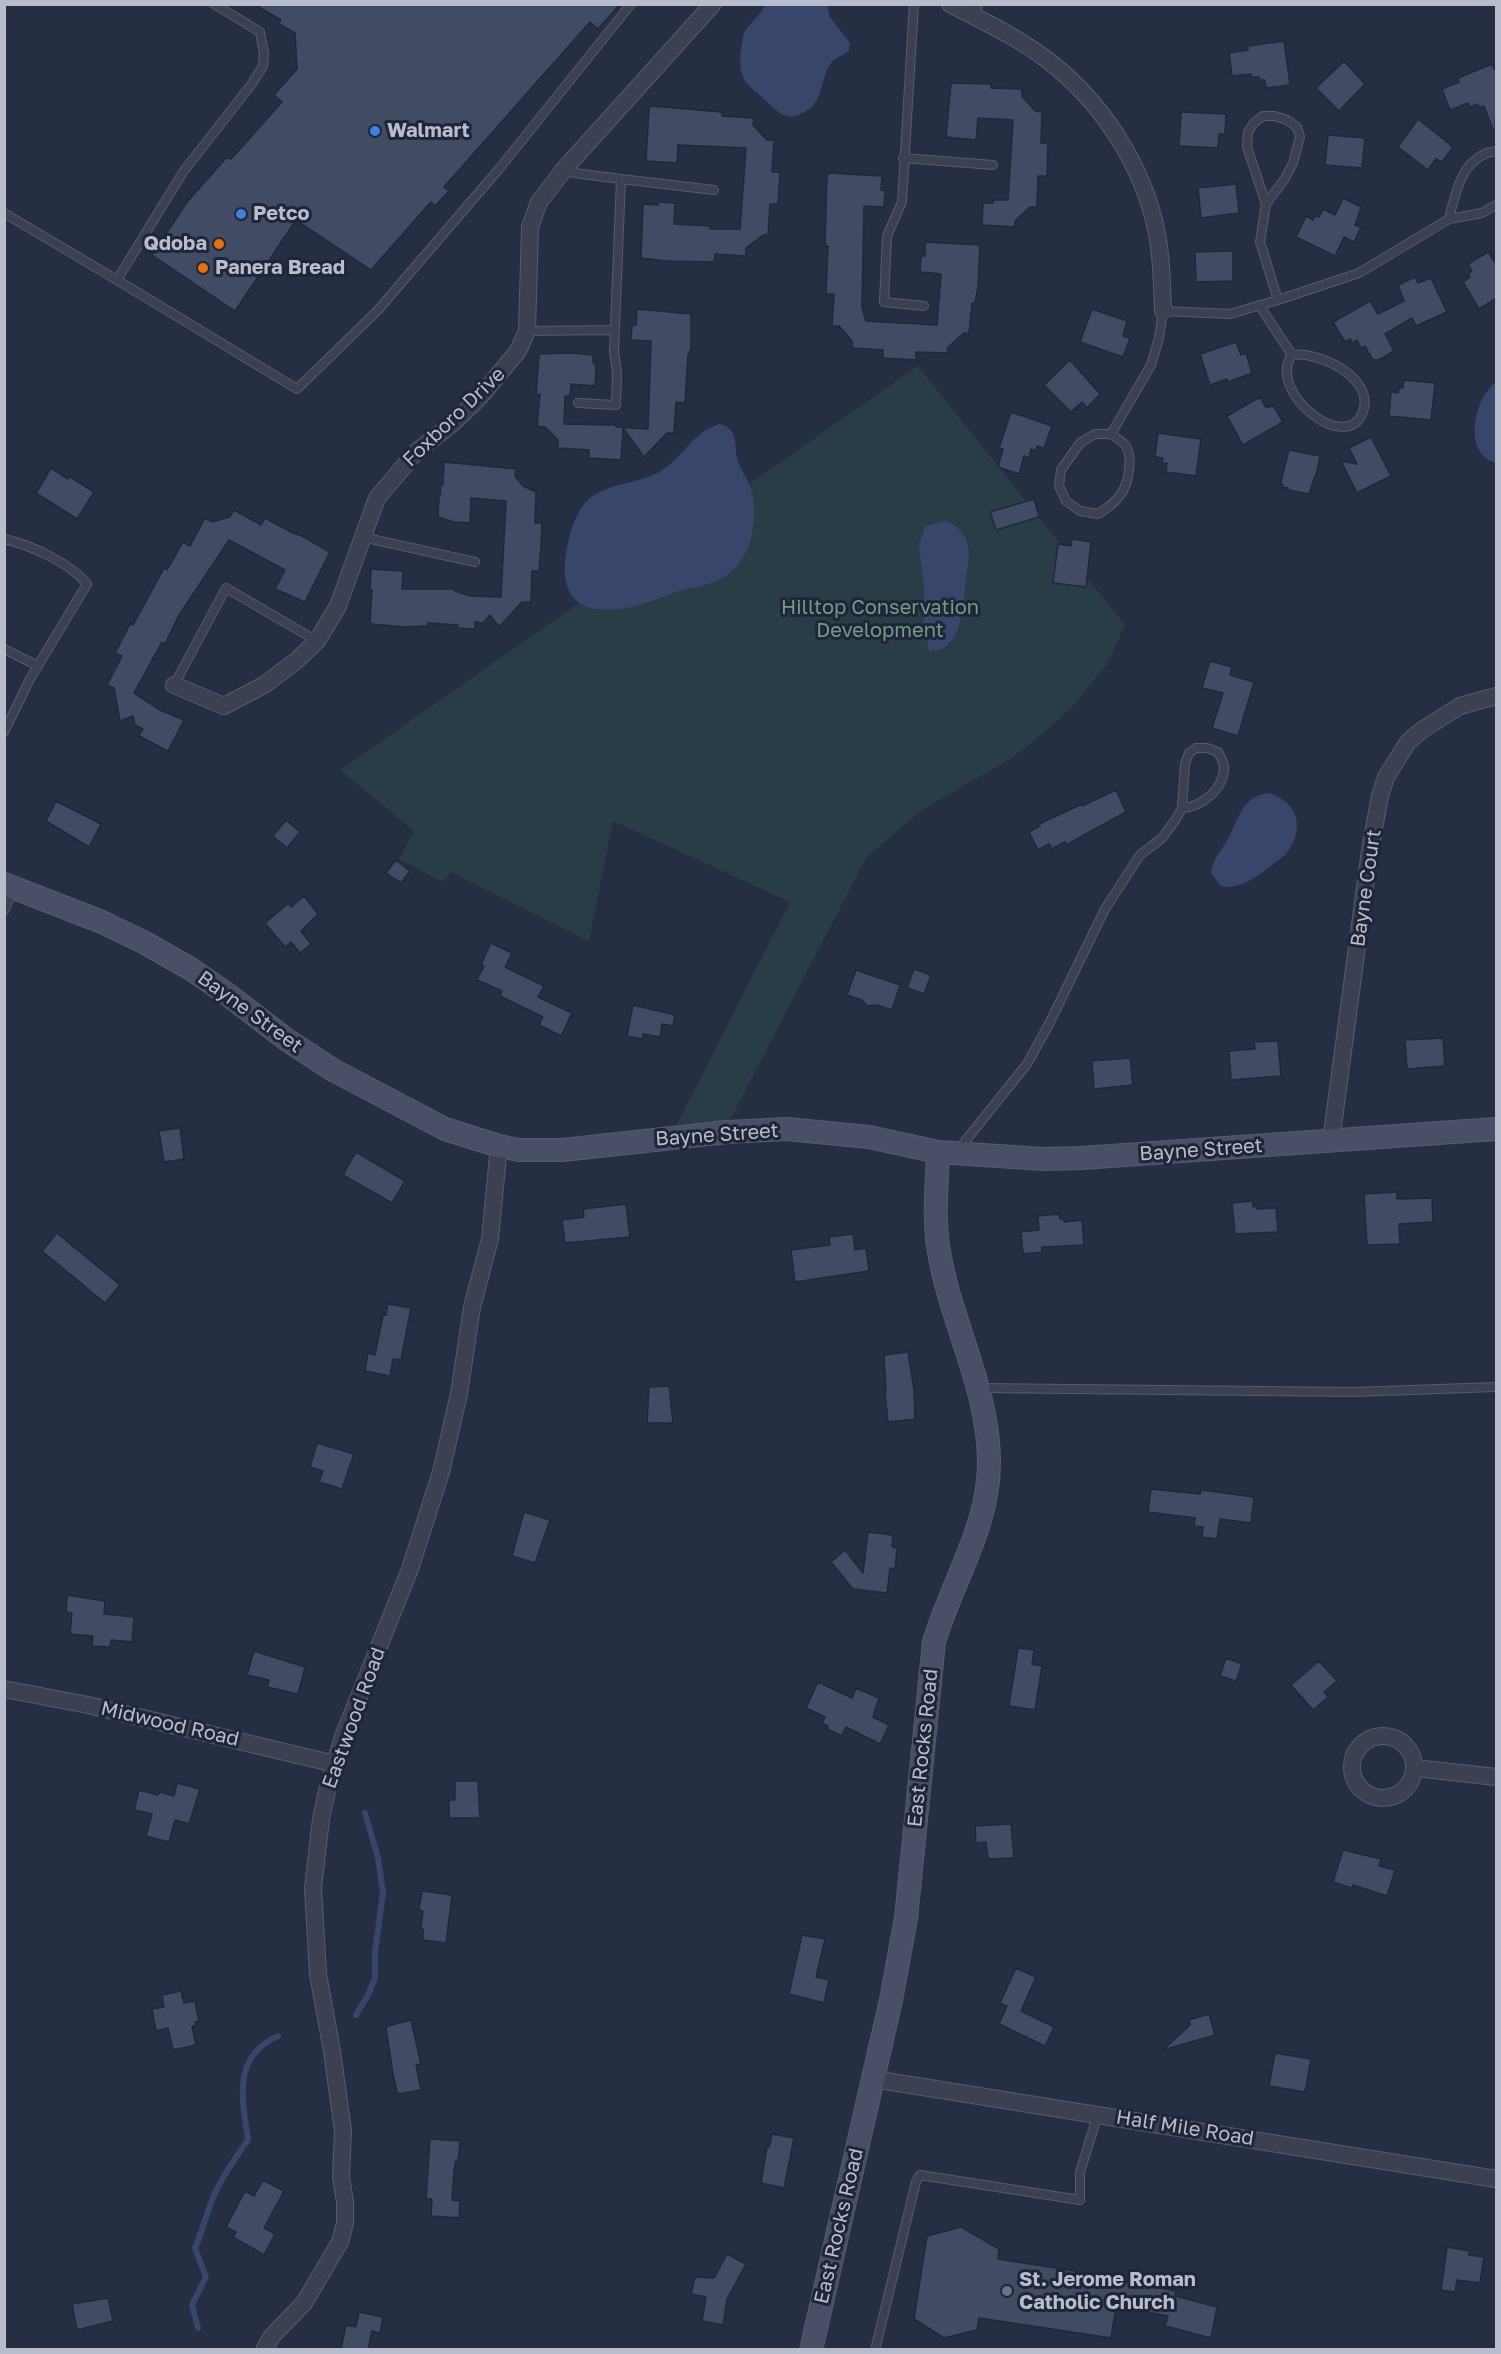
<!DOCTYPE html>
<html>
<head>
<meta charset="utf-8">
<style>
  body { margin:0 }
  #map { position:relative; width:1501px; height:2354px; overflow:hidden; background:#262e44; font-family:"Golos Text",sans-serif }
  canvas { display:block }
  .frame { position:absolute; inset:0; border:6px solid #b8bdcd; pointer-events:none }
</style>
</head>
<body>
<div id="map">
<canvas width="1501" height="2354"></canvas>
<div class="frame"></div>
</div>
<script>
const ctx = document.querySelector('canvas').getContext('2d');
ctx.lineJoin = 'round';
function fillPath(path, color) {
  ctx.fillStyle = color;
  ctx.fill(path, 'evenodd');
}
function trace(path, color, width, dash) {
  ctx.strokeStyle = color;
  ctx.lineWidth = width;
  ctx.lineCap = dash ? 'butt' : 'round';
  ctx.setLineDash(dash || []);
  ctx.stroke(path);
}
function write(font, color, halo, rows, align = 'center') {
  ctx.font = font + ' "Golos Text",sans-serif';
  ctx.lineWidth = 6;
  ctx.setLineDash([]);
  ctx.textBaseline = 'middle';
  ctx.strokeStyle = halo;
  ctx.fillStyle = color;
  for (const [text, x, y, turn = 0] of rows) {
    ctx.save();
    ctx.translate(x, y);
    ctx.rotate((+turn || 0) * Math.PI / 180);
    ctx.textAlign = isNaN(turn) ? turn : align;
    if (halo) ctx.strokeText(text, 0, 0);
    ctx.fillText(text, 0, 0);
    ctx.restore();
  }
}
fillPath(new Path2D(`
  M918 366 1125 625 1107 664 1073 706 1047 730 1012 758 922 810 866 858 729 1122 677 1124 790 902 613 821 589 941 451 872 443 882 399 859 414 831 340 770Z`), '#283d45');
fillPath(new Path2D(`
  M765 5H827L830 17 850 43 849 51C844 55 838 56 833 61 821 72 824 99 809 109 786 125 780 113 763 98 757 92 748 87 744 79 738 66 740 51 743 38 745 24 760 18 765 5Z
  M1496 382V463C1462 454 1474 398 1496 382Z
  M720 424C740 429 733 446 738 461 742 474 752 484 753 498 758 531 747 570 714 582 704 586 693 587 683 590 666 595 649 603 631 607 577 618 556 596 568 543 571 528 576 514 586 502 605 482 638 485 661 471 683 457 695 430 720 424Z
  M944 521C954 523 964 532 967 542 971 555 967 567 966 580 963 603 964 652 929 651L924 625V590L919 544 925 526Z
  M1269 793C1300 803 1305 831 1285 855 1267 868 1245 891 1221 886L1211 873C1214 858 1217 856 1225 844 1238 823 1241 795 1269 793Z`), '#39466b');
trace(new Path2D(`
  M356 2015 368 1995 375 1978V1952L383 1892 378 1858 365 1813
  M198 2328 192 2305 206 2277 195 2248C202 2232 206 2216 212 2200 221 2178 235 2158 248 2140 242 2099 232 2056 278 2036`), '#39466b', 6);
const building = new Path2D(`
  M254 4H620L598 29 590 22 444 187 449 191 435 206 431 202 371 270 296 220 235 311 152 255 187 202 227 157 231 159 282 102 274 95 297 69 295 33 279 24 281 20Z
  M1284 41 1290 85 1266 88 1265 80H1260L1259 77H1251V74L1232 76 1229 53 1248 50V46Z
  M1344 61 1365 84 1339 111 1316 88Z
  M1492 64 1497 74 1495 135 1484 106 1479 108 1478 104 1470 107 1468 103 1450 110 1442 89 1459 82 1458 78Z
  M951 83 991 84V88L1022 89V96L1035 111 1042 112 1041 143 1048 144 1047 176H1038L1037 207H1030L1015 221V227L982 225 983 203H993V200H1008L1013 120 978 118 976 140 946 137Z
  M651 106 722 112V116L754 118 753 125 767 140H774L772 172H780L778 204H770L768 235H763L746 248V256L715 254 714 262 666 261 641 258 643 204 658 205 659 202 675 203 674 224 710 226V229H740L746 148 678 145 677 163 646 161 649 108Z
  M1181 112 1226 114 1225 134H1219L1218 148 1179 146Z
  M1418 119 1453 147 1442 162 1436 159 1428 170 1398 147Z
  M1328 135 1365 138 1362 168 1325 165Z
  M829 173 882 176 881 190 885 191 884 207 864 206 862 307 866 321 937 325 941 274 920 272 921 256H925V242L980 245 978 287 975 303H972L969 334 964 333 948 347 947 353 916 352V360L883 358V350L852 348V341L839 326H832L834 294H826L828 246H825L826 207 827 175Z
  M1236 184 1239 213 1201 218 1198 188Z
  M1343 198 1361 207 1355 225 1361 227 1354 242 1344 237 1335 256 1296 237 1306 216 1313 220 1315 216 1319 217 1323 209 1335 215Z
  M1233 251V281L1196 282 1195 252Z
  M1488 252 1497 265V298L1479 309 1463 282 1470 277 1468 274 1472 271 1468 264Z
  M1415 277 1418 283 1431 278 1447 312 1416 326 1412 318 1385 334 1394 351 1379 360H1373L1365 346 1361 348 1357 340 1353 343 1350 339 1345 342 1333 322 1370 301 1378 314 1404 301 1398 285Z
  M637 309 691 314V348L688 355 685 403 676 402 674 433H667L644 457 623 428 621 460 589 458V450L558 448V440L545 427 537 426 540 394 536 395 539 354 573 353 593 355V363H595L596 370 595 386 571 384 570 396H565L564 424 616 425V427L648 429 651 341 631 340 632 325H636Z
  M1092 309 1127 321 1123 336 1130 338 1123 357 1080 342Z
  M1236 342 1241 355 1246 353 1252 373 1228 382 1227 379 1210 385 1200 354Z
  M1070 360 1100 394 1087 408 1082 402 1071 412 1044 385Z
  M1404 380 1435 383 1431 420 1389 416 1391 392 1398 393 1399 388H1403Z
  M1260 397 1266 408 1273 405 1283 422 1243 445 1227 416Z
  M1011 412 1052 426 1044 448 1037 446 1036 451 1031 449 1029 458 1024 456 1019 474 998 467 1003 449 999 448Z
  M1158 433 1201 439 1196 476 1166 472 1167 463H1162L1163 458 1155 457Z
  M1371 437 1391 476 1357 493 1341 461 1357 464 1349 448Z
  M1289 450 1320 456 1316 476H1315L1309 494 1288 490V488L1283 487 1281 481Z
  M444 462 516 469 515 476 523 486 536 492 535 523H542L541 546 539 571H532L531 602H522L499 627 490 615 483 623 475 622V629L458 628V625L428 623 427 626 404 627 372 624 370 622 372 590H370L371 569 403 571 402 589H455V591L470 596 501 597 506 501 471 498 470 523 454 522 438 517 439 496H440L441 485H443Z
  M51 468 68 479 69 476 94 492 77 519 36 493Z
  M1034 499 1039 517 996 530 990 512Z
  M234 510 261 525 265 518 293 533 302 536 328 551 329 554 305 602 275 589 285 570 229 540 179 615 165 644 162 642 134 693 160 710 184 720 168 751 139 736 143 729 135 725 133 716 120 721 114 688 107 685 122 656 115 653 130 624 133 625 164 568 167 570 183 542 190 546 205 518 212 522 230 517Z
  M1072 539 1091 542 1086 587 1053 583 1058 544 1071 546Z
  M1210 661 1232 667 1230 675 1254 682 1238 736 1212 728 1223 693 1202 688Z
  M1116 790 1126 812 1066 845 1065 842 1052 849 1049 844 1038 850 1029 832 1040 826 1039 824 1082 804V806Z
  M56 801 101 824 89 847 46 821Z
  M286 820 300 832 287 848 273 836Z
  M396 860 410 871 401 883 386 873Z
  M304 896 318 914 301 931 311 944 300 953 291 942 285 947 265 923 289 903 291 907Z
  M491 943 512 953 505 967 544 986 538 997 572 1013 561 1036 539 1025 543 1017 500 996 502 991 477 980 484 966 481 964Z
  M914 969 931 975 924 994 907 988Z
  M856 970 900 985 892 1010 877 1005 867 1006 862 1000 847 995Z
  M633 1005 675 1015 673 1026 662 1024 660 1037 643 1034 642 1039 627 1036Z
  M1443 1038 1445 1066 1407 1069 1405 1040Z
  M1278 1041 1281 1076 1231 1080 1229 1051 1255 1049 1254 1042Z
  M1130 1058 1133 1085 1094 1089 1092 1061Z
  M180 1128 184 1159 164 1162 159 1131Z
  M356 1152 405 1181 392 1203 343 1175Z
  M1397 1192V1199L1432 1198 1433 1222 1399 1224 1400 1244 1367 1245 1364 1194Z
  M1253 1201V1207L1257 1206V1209L1276 1208 1278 1232 1235 1234 1232 1203Z
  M626 1204 630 1237 565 1243 562 1220 584 1217 583 1209Z
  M1059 1214 1060 1219H1064V1222L1082 1220 1084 1245 1042 1247V1252L1023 1254 1021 1232 1039 1230 1038 1216Z
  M57 1233 120 1285 105 1303 42 1251Z
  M853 1234 855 1250 866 1248 869 1271 795 1282 791 1250 830 1245 829 1237Z
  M388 1304 411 1308 401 1360 393 1359 390 1376 365 1371 368 1353 375 1355 383 1315H386Z
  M908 1352 914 1390 915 1419 888 1422 885 1392H886L884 1355Z
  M669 1386 673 1423H647L649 1387Z
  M317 1443 354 1454 342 1489 319 1482 323 1471 310 1467Z
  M1151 1489 1200 1494 1201 1490 1254 1497 1251 1523 1220 1519 1217 1539 1202 1537 1203 1527 1194 1526 1195 1518 1148 1512Z
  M524 1512 550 1520 535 1563 512 1556Z
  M868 1532 893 1535 892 1547 897 1548 895 1569 890 1568 887 1593 853 1589 831 1562 845 1550 863 1573Z
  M67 1595 105 1601 104 1614 134 1617 132 1642 111 1640 110 1647 92 1646 93 1636 70 1634 72 1613 66 1612Z
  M1018 1648 1034 1650 1032 1664 1042 1666 1035 1710 1009 1706Z
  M254 1651 305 1667 298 1694 267 1687 269 1680 247 1675Z
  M1226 1658 1242 1664 1236 1681 1220 1676Z
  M1319 1661 1337 1681 1324 1692 1328 1697 1313 1710 1291 1685Z
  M818 1682 852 1698 856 1688 879 1698 873 1717 889 1725 880 1744 846 1727 842 1736 827 1729 828 1726 822 1723 825 1717 806 1708Z
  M455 1781H478L480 1818H449V1800H455Z
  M177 1783 200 1789 189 1824 175 1820 169 1842 146 1836 152 1814 134 1810 139 1790 158 1795 159 1792 174 1796Z
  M1011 1824 1014 1858 988 1859 986 1842 976 1843 975 1826Z
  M1343 1850 1381 1859 1379 1866 1395 1870 1387 1896 1353 1885 1352 1888 1333 1882Z
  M422 1891 452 1895 446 1943 423 1940V1929H421L423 1911 419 1910Z
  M802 1935 825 1939 816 1977 829 1980 824 2003 789 1994Z
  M1016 1968 1036 1977 1021 2011 1054 2027 1045 2046 999 2024 1007 2006 1000 2003Z
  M181 1991 184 2003 195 2001 199 2021 195 2022 196 2026H192L196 2045 173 2050 168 2028 156 2031 152 2009 164 2007 162 1995Z
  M1209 2014 1215 2035 1163 2050 1190 2025 1189 2020Z
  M411 2020 421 2064 416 2065 421 2090 399 2094 397 2092 393 2074 386 2028 388 2026Z
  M1275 2053 1311 2059 1305 2092 1269 2086Z
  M772 2134 794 2138 784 2188 761 2183 767 2147H769Z
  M430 2139 460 2141 458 2161 456 2160 454 2171 452 2200 460 2201 459 2218 431 2216 432 2199H426Z
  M263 2180 284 2191 264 2228 275 2234 264 2255 233 2237 236 2232 226 2227 245 2191 254 2196Z
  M961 2227 999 2249 998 2259 1120 2278 1119 2281 1176 2291 1175 2296 1217 2307 1211 2338 1165 2326 1168 2316 1116 2306 1111 2338 979 2318 977 2330 944 2338 914 2319 927 2236Z
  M1447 2247 1469 2251V2255L1484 2257 1480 2283 1457 2280 1455 2292 1441 2290Z
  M727 2254 746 2264 727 2299 723 2325 702 2321 706 2297 691 2294 695 2277 714 2278Z
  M108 2298 113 2321 77 2330 72 2304Z
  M359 2312 383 2317 380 2333 372 2331 368 2349H341L346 2325 356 2327Z`);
fillPath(building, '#424b64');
trace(building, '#21283b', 1.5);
const lane = new Path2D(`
  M914 4 902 202 887 236 884 302 924 306
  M974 17 978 4
  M903 158 993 165
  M566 167 574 173 621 179 614 351 617 373 616 405 578 403
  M621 179 714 190
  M1266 204 1247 147 1248 132 1254 123 1263 116H1275L1287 120 1297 127 1300 137 1293 163 1284 180 1266 204 1260 242 1278 300
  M4 213 117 280 183 172 251 85 263 66 264 53 260 32 214 4
  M1449 219C1456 191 1462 156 1496 151
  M117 280 297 389 378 310 499 169 631 4
  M1259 305 1292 355C1265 392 1351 460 1364 408 1371 376 1318 351 1292 355
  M527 331 615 330
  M1111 434C1115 437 1123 442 1126 446 1130 453 1130 462 1129 470 1127 492 1116 503 1098 514L1080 511 1066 501 1059 486 1061 470 1080 443 1095 434H1111L1151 365 1159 338 1163 311 1230 314 1278 300 1359 273 1449 219 1482 213 1496 205
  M362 537 475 562
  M4 539C31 545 70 563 87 584L30 679 4 732
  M4 649 38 666
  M174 685 226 588 317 641
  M4 911 14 889
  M958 1150 1027 1064 1048 1026 1105 909 1140 855 1162 838 1176 819 1182 808 1185 764 1189 753 1196 748H1207L1218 752C1220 756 1223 761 1224 766 1225 788 1202 807 1182 808
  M979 1388 1353 1392 1496 1387
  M875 2350 916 2182 920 2175 1080 2200V2172L1098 2114`);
const street = new Path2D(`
  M950 4C983 21 1017 37 1046 59 1101 100 1144 166 1157 234 1162 259 1162 286 1163 311
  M174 685 224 706 264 685 296 661 317 641 338 606 377 498 416 452 453 423 479 398 518 351 527 331 530 227 539 202 566 167 713 4
  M1331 1141 1370 850 1380 796 1386 777 1408 742 1422 730 1460 706 1496 696
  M4 1689 88 1705 335 1764
  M1352 1767a31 31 0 1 1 62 0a31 31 0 1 1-62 0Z
  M1415 1768 1496 1777
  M873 2079 1496 2179
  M264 2350 272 2336 304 2303 340 2242 345 2223V2202L341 2177 343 2131 332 2051 318 1974 313 1888 321 1819 328 1786 344 1734 410 1569 441 1472 459 1394 472 1307 490 1239 499 1146`);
const secondary = new Path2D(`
  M4 884 102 922 145 943 191 969 227 994 287 1040 333 1070 445 1129 499 1146 519 1150H563L727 1132 787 1129 869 1137 938 1152 1043 1159 1082 1158 1496 1129
  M811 2350 891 2000 906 1918 934 1642C952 1581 990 1526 989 1460 988 1387 951 1323 939 1252 933 1219 937 1185 938 1152`);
trace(lane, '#565c6e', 10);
trace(street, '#565c6e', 18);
trace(secondary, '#565c6e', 24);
trace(lane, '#3b4153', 8);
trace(street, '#3b4153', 16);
trace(secondary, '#494f66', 22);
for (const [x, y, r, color] of [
  [375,131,6,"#3f7fe0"],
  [241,214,6,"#3f7fe0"],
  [219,244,6,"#e8710a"],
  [203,268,6,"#e8710a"],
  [1007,2291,6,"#6b7280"]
]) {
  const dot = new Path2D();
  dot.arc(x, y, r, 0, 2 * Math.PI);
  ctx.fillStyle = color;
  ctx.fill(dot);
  trace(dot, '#1f2639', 2);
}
write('bold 20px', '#b8bdcd', '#1f2639', [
  ["Walmart",387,131],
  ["Petco",253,214],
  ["Qdoba",207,244,"right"],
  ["Panera Bread",215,268],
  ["St. Jerome Roman",1019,2280],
  ["Catholic Church",1019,2303]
], 'left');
write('20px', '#b8bdcd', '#1f2639', [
  ["Foxboro Drive",454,417,-44],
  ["Bayne Court",1366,888,-82],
  ["Bayne Street",250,1012,36],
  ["Bayne Street",717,1135,-4],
  ["Bayne Street",1201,1150,-4],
  ["Eastwood Road",354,1718,-70],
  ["Midwood Road",170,1724,13],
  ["East Rocks Road",923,1748,-84],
  ["Half Mile Road",1185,2128,9],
  ["East Rocks Road",839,2226,-77]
]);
write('20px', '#6e9f81', '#1f2639', [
  ["Hilltop Conservation",880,608],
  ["Development",880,631]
]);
</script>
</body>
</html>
